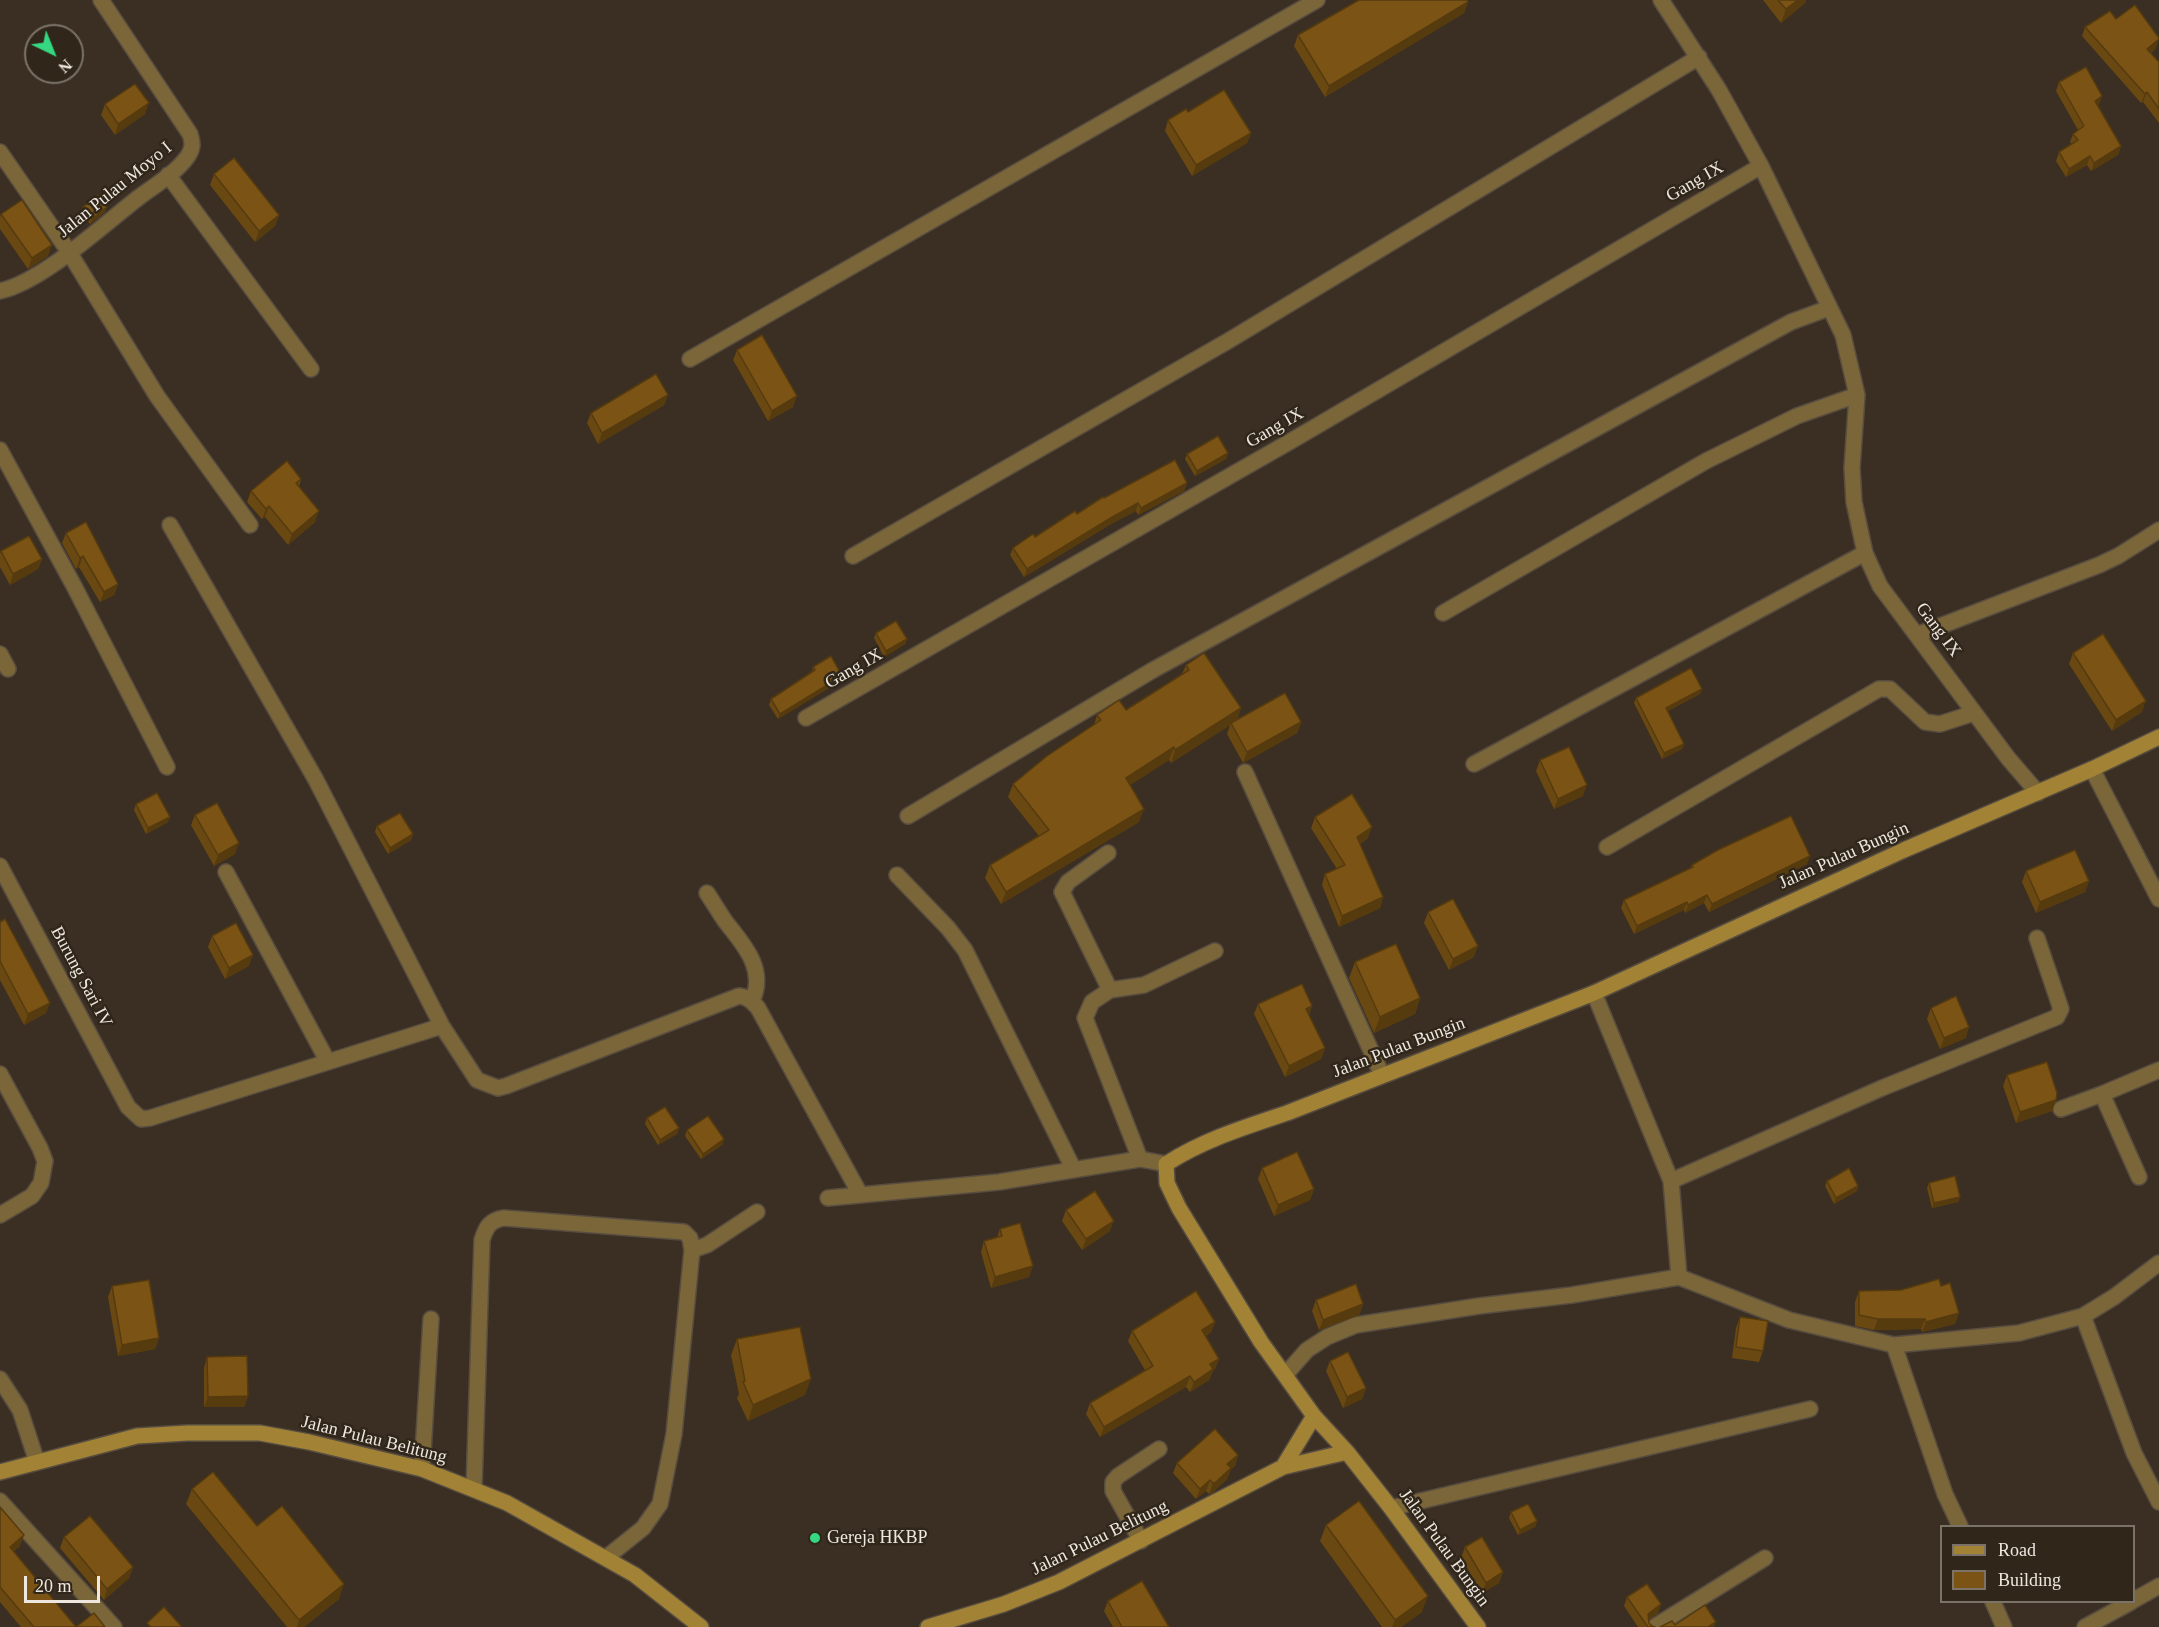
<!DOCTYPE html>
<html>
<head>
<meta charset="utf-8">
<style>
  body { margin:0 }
  #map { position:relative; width:2159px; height:1627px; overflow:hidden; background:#3a2f22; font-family:Georgia,serif }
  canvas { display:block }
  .legend { position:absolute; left:1940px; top:1525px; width:195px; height:78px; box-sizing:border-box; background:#302619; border:2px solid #7c7368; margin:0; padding:8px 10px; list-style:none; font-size:18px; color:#eee7df }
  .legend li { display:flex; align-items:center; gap:12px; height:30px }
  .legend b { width:30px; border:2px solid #7c7368 }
  .north { position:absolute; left:24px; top:24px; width:60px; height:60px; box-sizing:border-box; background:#302619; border:2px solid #7c7368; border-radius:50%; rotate:137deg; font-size:16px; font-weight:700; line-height:24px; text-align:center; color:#eee7df }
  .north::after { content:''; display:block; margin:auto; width:21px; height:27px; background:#35d881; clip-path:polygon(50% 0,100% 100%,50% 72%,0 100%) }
  .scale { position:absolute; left:24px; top:1576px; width:76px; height:27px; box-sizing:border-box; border:3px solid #eee7df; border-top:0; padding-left:8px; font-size:18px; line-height:21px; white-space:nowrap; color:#eee7df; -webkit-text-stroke:4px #302619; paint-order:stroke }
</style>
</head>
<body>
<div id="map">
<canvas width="2159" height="1627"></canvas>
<ul class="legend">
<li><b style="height:8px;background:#a28234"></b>Road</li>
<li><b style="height:16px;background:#7b5415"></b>Building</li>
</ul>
<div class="north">N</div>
<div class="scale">20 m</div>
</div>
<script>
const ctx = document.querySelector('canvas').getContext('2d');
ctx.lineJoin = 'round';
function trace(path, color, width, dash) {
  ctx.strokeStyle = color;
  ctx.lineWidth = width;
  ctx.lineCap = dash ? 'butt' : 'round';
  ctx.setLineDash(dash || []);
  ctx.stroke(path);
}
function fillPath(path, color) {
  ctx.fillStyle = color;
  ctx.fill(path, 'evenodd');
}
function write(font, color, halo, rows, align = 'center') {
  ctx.font = font + ' Georgia,serif';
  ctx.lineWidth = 5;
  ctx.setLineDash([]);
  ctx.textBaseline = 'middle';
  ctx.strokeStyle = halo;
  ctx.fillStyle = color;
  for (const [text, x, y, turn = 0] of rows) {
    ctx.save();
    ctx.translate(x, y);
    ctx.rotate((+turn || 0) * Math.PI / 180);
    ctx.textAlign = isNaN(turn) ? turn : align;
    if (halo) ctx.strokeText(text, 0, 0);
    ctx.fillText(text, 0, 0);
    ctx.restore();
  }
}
const street = new Path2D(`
  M1661 0 1719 90 1761 166 1843 335 1857 395 1852 468 1854 502 1865 553 1880 586 2008 758 2038 793
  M0 152 69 252 157 396 250 525
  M168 175 311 369
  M0 291C42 282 103 225 138 198 154 186 176 173 188 156 193 148 193 143 190 134L101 0
  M690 359 1317 0
  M0 450 74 586 167 767
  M170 525 316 780 442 1026 477 1080 498 1088 506 1086 739 996C748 997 752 1001 758 1008L860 1194
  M853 556 1228 341 1699 57
  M1443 613 1706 461 1797 416 1857 395
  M1917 635 2099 565 2118 556 2159 530
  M0 654 8 669
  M806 718 1291 441 1761 166
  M1474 764 1865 553
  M2092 769 2159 899
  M1245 772 1382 1075
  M908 816 1153 670 1791 322 1829 308
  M1607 847 1879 689H1890L1925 722 1940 724 1974 713
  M1108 853 1068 882 1062 892 1110 990 1092 1002 1085 1018 1140 1159
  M0 866 128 1107 141 1119 150 1118 442 1026
  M226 872 328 1062
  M897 875 948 928 965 950 1073 1168
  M707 893C713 902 719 912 725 921 743 944 767 969 752 1001
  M1110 990 1144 985 1215 951
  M1594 993 1671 1181 1679 1277
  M0 1074 40 1148 45 1161 41 1183 32 1196 0 1215
  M2102 1094 2139 1177
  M2061 1109 2102 1094 2159 1070
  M1671 1181 1882 1088 2057 1017 2061 1009 2037 938
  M828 1198 999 1182 1140 1159 1166 1164
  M692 1250 707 1245 757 1212
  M2083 1316 2134 1453 2159 1502
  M1894 1345 1945 1494 1960 1526
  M1285 1375 1307 1350 1327 1337 1356 1325 1479 1306 1572 1295 1679 1277 1789 1320 1894 1345 2019 1333 2083 1316 2114 1297 2159 1263
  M0 1379 20 1410 37 1462
  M422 1469 431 1319
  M474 1488 482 1240C486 1227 490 1220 504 1218L684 1232 690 1238 692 1250 674 1434 660 1504 643 1528 607 1557
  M0 1501 114 1627
  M1391 1508 1810 1409
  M1141 1541 1113 1491V1482L1118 1476 1159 1449
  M2134 1600 2159 1586
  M1993 1602 2004 1627
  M1654 1627 1765 1558
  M2085 1627 2131 1602`);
const secondary = new Path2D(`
  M1283 1467 1314 1416
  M0 1472 137 1436 187 1433H260L309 1442 422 1469 507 1503 635 1575 701 1627
  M928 1627 1004 1604 1059 1582 1283 1467 1347 1452
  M1478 1627 1391 1508 1347 1452 1314 1416 1261 1342 1179 1208 1167 1183 1166 1164C1203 1140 1245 1127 1287 1113L1594 993 1904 850 2092 769 2159 737`);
trace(street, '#574c40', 18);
trace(secondary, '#574c40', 18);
trace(street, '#7a6638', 15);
trace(secondary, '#a28234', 15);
fillPath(new Path2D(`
  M1763 0H1806L1805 3 1781 23Z
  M1468 2 1464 13 1325 97 1294 46 1298 35Z
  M2116 19 2156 48 2151 53 2159 62V123L2143 102 2141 103 2082 36 2085 27Z
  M2059 82 2099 105H2098L2121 146 2118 155 2091 171 2087 165 2066 177 2056 161 2059 152 2072 144 2070 142 2073 134 2078 130 2056 91Z
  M105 104 145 114 115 135 101 115Z
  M1188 112 1251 133 1247 143 1192 176 1165 131 1168 120Z
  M214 174 279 215 275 226 255 242 210 185Z
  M83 207 105 212 90 224 81 213Z
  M1 214 48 256 28 269 0 229V217Z
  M737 350 793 407 768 421 733 360Z
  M668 395 664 405 598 444 587 423 591 413Z
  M1228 453 1226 459 1195 476 1185 459 1187 454Z
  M301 479 299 487 315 522 288 545 265 517 262 519 247 502 251 491Z
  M1187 483 1184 491 1138 515 1136 511 1111 524 1024 577 1010 555 1013 548 1035 537 1104 498Z
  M66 533 118 584 114 595 100 602 79 567 76 569 62 543Z
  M1 551 42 559 38 569 10 585 0 567V554Z
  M876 633 907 639 905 644 884 657 874 638Z
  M2073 653 2142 712 2112 731 2069 664Z
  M1186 665 1241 708 1237 720 1301 722 1297 733 1243 763 1227 734 1230 725 1171 763 1169 760 1130 785 1139 822 1001 904 985 878 990 865 1039 836 1008 797 1013 784 1094 725 1097 715 1126 710 1182 674Z
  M813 667 842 676 840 681 778 719 769 705 771 699 812 672Z
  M1700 694 1668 711 1684 744 1682 749 1662 759 1634 703 1636 698Z
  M1540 760 1583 796 1554 809 1536 771Z
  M136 804 168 822 146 834 134 810Z
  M195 815 235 854 214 866 191 825Z
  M1315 817 1368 838 1360 844 1383 897 1380 908 1339 927 1322 885 1325 874 1337 869 1311 828Z
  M377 826 413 834 411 840 388 854 375 832Z
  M1807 864 1709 912 1704 903 1685 913 1684 910 1634 934 1621 908 1624 900 1690 868 1692 865Z
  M2026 871 2089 881 2085 892 2036 913 2022 882Z
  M1428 912 1474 957 1449 970 1424 923Z
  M0 922 46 1013 24 1025 0 980Z
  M212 936 249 966 225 979 208 947Z
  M1355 962 1420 998 1415 1014 1374 1033 1349 978Z
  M1258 1004 1312 1006 1309 1015 1325 1048 1321 1059 1285 1077 1254 1014Z
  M1931 1008 1966 1038 1940 1049 1927 1019Z
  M2007 1075 2056 1100 2052 1111 2016 1123 2003 1086Z
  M647 1118 679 1128 677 1134 658 1145 645 1124Z
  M687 1130 724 1139 722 1145 701 1159 685 1136Z
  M1262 1168 1314 1189 1310 1200 1274 1216 1258 1179Z
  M1827 1181 1858 1186 1857 1191 1834 1204 1825 1186Z
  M1929 1183 1960 1197 1958 1202 1932 1208 1927 1188Z
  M1066 1210 1110 1231 1082 1250 1062 1221Z
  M1000 1229 1029 1277 991 1288 981 1252 984 1241 997 1238Z
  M112 1286 159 1338 155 1349 118 1356 108 1297Z
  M1941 1286 1959 1313 1955 1324 1922 1332 1921 1329 1874 1330 1855 1326V1302L1859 1291 1901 1290Z
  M1316 1300 1363 1304 1359 1315 1319 1330 1312 1311Z
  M1740 1317 1763 1351 1759 1362 1732 1358 1736 1328Z
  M1215 1322 1211 1332 1206 1336 1219 1359 1215 1369 1213 1371 1209 1380 1190 1392 1186 1387 1100 1437 1086 1414 1090 1403 1145 1370 1128 1341 1132 1331Z
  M737 1339 805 1395 748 1421 737 1398 739 1394 731 1355Z
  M207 1357 248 1396 244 1407H204V1368Z
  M1330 1361 1366 1388 1362 1399 1343 1408 1326 1371Z
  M1238 1455 1235 1466 1231 1469 1227 1479 1212 1493 1209 1494 1206 1491 1196 1499 1173 1473 1177 1463Z
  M192 1489 257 1526 339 1599 304 1627H287L186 1504Z
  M0 1507 20 1546 13 1552 76 1627H105H21L0 1602Z
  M1511 1512 1537 1521 1535 1527 1518 1535 1509 1518Z
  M1326 1525 1422 1612 1401 1627H1382L1320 1541Z
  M64 1537 133 1567 129 1578 104 1600 60 1548Z
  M1465 1547 1503 1572 1499 1583 1482 1593 1461 1558Z
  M1627 1597 1661 1604 1658 1613 1649 1620V1623L1652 1626 1655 1627H1638L1624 1606Z
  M1108 1601 1169 1627H1113L1104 1611Z`), '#6a4812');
fillPath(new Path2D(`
  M1798 0H1806L1805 3 1781 23 1786 9Z
  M1468 2 1464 13 1325 97 1329 86Z
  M2159 39 2156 48 2144 58 2147 49Z
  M2147 92 2143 102 2141 103 2145 94Z
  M2102 96 2099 105 2092 109 2095 101Z
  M149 103 145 114 115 135 118 124Z
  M1251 133 1247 143 1192 176 1196 165Z
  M2121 146 2118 155 2091 171 2094 163Z
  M2090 156 2087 165 2066 177 2069 169Z
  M107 207 105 212 90 224 92 219Z
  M279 215 275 226 255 242 259 231Z
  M52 245 48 256 28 269 32 258Z
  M668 395 664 405 598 444 602 433Z
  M797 396 793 407 768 421 772 411Z
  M1228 453 1226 459 1195 476 1197 471Z
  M1187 483 1184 491 1138 515 1141 508Z
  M1138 503 1136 511 1111 524 1024 577 1027 569 1114 516Z
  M269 506 265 517 262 519 266 509Z
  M319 511 315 522 288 545 292 534Z
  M83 556 79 567 76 569 80 558Z
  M42 559 38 569 10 585 13 574Z
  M118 584 114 595 100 602 104 592Z
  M907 639 905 644 884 657 886 651Z
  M842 676 840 681 778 719 780 714Z
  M1702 689 1700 694 1664 713 1666 708Z
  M2146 701 2142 712 2112 731 2116 720Z
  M1241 708 1236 721 1231 723 1230 725 1171 763 1175 750Z
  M1301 722 1297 733 1243 763 1247 752Z
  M1684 744 1682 749 1662 759 1664 753Z
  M1174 747 1169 760 1121 791 1126 778Z
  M1587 785 1583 796 1554 809 1558 799Z
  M1144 809 1139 822 1001 904 1006 892Z
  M170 817 168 822 146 834 148 828Z
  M1372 827 1368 838 1353 848 1357 837Z
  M413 834 411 840 388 854 390 848Z
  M239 843 235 854 214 866 218 855Z
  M1810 856 1807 864 1709 912 1712 904Z
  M2089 881 2085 892 2036 913 2040 902Z
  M1707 895 1704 903 1685 913 1688 905Z
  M1383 897 1380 908 1339 927 1342 916Z
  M1687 902 1684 910 1634 934 1637 926Z
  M1478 946 1474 957 1449 970 1453 959Z
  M253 955 249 966 225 979 229 968Z
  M1420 998 1415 1014 1374 1033 1380 1017Z
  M50 1003 46 1013 24 1025 28 1014Z
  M1312 1006 1308 1017 1306 1009Z
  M1969 1027 1966 1038 1940 1049 1944 1038Z
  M1325 1048 1321 1059 1285 1077 1289 1066Z
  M2056 1100 2052 1111 2016 1123 2020 1112Z
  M679 1128 677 1134 658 1145 660 1140Z
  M724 1139 722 1145 701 1159 703 1154Z
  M1858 1186 1857 1191 1834 1204 1836 1198Z
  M1314 1189 1310 1200 1274 1216 1278 1205Z
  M1960 1197 1958 1202 1932 1208 1934 1203Z
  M1114 1221 1110 1231 1082 1250 1086 1239Z
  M1033 1266 1029 1277 991 1288 995 1277Z
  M1363 1304 1359 1315 1319 1330 1323 1320Z
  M1959 1313 1955 1324 1922 1332 1926 1322Z
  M1878 1319H1925L1921 1329 1874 1330Z
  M1215 1322 1211 1332 1198 1340 1202 1330Z
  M159 1338 155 1349 118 1356 122 1345Z
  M1219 1359 1215 1369 1213 1371 1209 1380 1190 1392 1194 1382 1210 1364Z
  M1190 1376 1186 1387 1100 1437 1104 1427Z
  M811 1379 805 1395 748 1421 753 1405Z
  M1366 1388 1362 1399 1343 1408 1347 1397Z
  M248 1396 244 1407H204L208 1397Z
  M1238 1455 1235 1466 1231 1469 1227 1479 1212 1493 1209 1494 1213 1483 1227 1464Z
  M1210 1480 1206 1491 1196 1499 1200 1489Z
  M1537 1521 1535 1527 1518 1535 1520 1530Z
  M24 1535 20 1546 6 1558 10 1547Z
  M133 1567 129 1578 104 1600 107 1589Z
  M1503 1572 1499 1583 1482 1593 1486 1583Z
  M344 1584 339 1599 304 1627H297L299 1620Z
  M1428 1596 1422 1612 1401 1627H1392L1395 1620Z
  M1661 1604 1658 1613 1645 1623 1648 1614Z
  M1716 1622 1714 1627H1708Z`), '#563b0f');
const building = new Path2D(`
  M1359 0H1467L1468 2 1329 86 1298 35Z
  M1778 0H1798L1786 9Z
  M2135 5 2159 38V39L2147 49 2159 62V109L2147 92 2145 94 2085 27 2110 11 2116 19Z
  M2086 67 2102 96 2095 101 2121 146 2094 163 2090 156 2069 169 2059 152 2078 140 2073 134 2084 126 2059 82Z
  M135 84 149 103 118 124 105 104Z
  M1224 90 1251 133 1196 165 1168 120 1186 109 1188 112Z
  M234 158 279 215 259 231 214 174Z
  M98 195 107 207 92 219 83 207Z
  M22 200 52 245 32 258 1 214Z
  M762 335 797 396 772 411 737 350Z
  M656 374 668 395 602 433 591 413Z
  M1218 436 1228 453 1197 471 1187 454Z
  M1175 460 1187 483 1141 508 1138 503 1114 516 1027 569 1013 548 1033 534 1035 537 1075 511 1077 514 1103 497 1104 498Z
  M287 461 301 479 296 483 319 511 292 534 269 506 266 509 251 491Z
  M86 522 118 584 104 592 83 556 80 558 66 533Z
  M29 536 42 559 13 574 1 551Z
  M896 621 907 639 886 651 876 633Z
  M2103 634 2146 701 2116 720 2073 653Z
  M1204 653 1241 708 1175 750 1174 747 1126 778 1144 809 1006 892 990 865 1049 830 1013 784 1047 756 1101 720 1097 715 1119 700 1126 710 1189 670 1186 665Z
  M831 656 842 676 780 714 771 699 815 670 813 667Z
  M1691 668 1702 689 1666 708 1684 744 1664 753 1636 698Z
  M1285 693 1301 722 1247 752 1231 723Z
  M1569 747 1587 785 1558 799 1540 760Z
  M157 793 170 817 148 828 136 804Z
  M1352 794 1372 827 1357 837 1383 897 1342 916 1325 874 1345 865 1315 817Z
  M217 803 239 843 218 855 195 815Z
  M400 813 413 834 390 848 377 826Z
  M1791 816 1810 856 1712 904 1707 895 1688 905 1687 902 1637 926 1624 900 1693 867 1692 865 1718 850Z
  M2075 850 2089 881 2040 902 2026 871Z
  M1453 899 1478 946 1453 959 1428 912Z
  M5 919 50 1003 28 1014 0 961V922Z
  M236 923 253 955 229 968 212 936Z
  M1396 944 1420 998 1380 1017 1355 962Z
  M1302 984 1312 1006 1306 1009 1325 1048 1289 1066 1258 1004Z
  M1956 996 1969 1027 1944 1038 1931 1008Z
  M2047 1062 2057 1093 2056 1100 2020 1112 2007 1075Z
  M665 1107 679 1128 660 1140 647 1118Z
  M708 1116 724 1139 703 1154 687 1130Z
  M1297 1152 1314 1189 1278 1205 1262 1168Z
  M1849 1168 1858 1186 1836 1198 1827 1181Z
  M1955 1176 1960 1197 1934 1203 1929 1183Z
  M1095 1191 1114 1221 1086 1239 1066 1210Z
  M1020 1223 1033 1266 995 1277 984 1241 1002 1236 1000 1229Z
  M1939 1279 1941 1286 1950 1283 1959 1313 1926 1322 1925 1319H1878L1859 1315V1291L1901 1290Z
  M149 1280 159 1338 122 1345 112 1286Z
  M1356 1284 1363 1304 1323 1320 1316 1300Z
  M1196 1291 1215 1322 1202 1330 1219 1359 1210 1364 1213 1369 1194 1382 1190 1376 1104 1427 1090 1403 1153 1366 1132 1331Z
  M1740 1317 1768 1321 1763 1351 1736 1347Z
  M800 1327 811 1379 753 1405 743 1382 745 1381 737 1339Z
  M1348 1352 1366 1388 1347 1397 1330 1361Z
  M247 1356 248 1396 208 1397 207 1357Z
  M1215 1429 1238 1455 1227 1464 1231 1468 1216 1482 1213 1483 1210 1480 1200 1489 1177 1463Z
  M213 1472 257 1526 282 1506 344 1584 299 1620 192 1489Z
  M1359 1501 1428 1596 1395 1620 1326 1525Z
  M1528 1504 1537 1521 1520 1530 1511 1512Z
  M0 1507 24 1535 10 1547 76 1627 94 1613 105 1627H34L0 1587Z
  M90 1516 133 1567 107 1589 64 1537Z
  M1482 1537 1503 1572 1486 1583 1465 1547Z
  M1142 1581 1169 1627H1122L1108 1601Z
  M1647 1584 1661 1604 1648 1614 1649 1623 1652 1626 1655 1627H1648L1627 1597Z
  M1705 1605 1716 1622 1708 1627H1660L1672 1621 1675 1625Z
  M164 1607 182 1627H151L147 1623Z`);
fillPath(building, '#7b5415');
trace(building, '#563b0f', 1.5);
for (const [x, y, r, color] of [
  [815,1538,6,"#35d881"]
]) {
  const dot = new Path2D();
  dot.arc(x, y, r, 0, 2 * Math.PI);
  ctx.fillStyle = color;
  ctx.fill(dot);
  trace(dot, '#302619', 2);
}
write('18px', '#eee7df', '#302619', [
  ["Gang IX",1695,182,-30],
  ["Jalan Pulau Moyo I",115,190,-39],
  ["Gang IX",1275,428,-30],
  ["Gang IX",1938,630,53],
  ["Gang IX",854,669,-30],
  ["Jalan Pulau Bungin",1844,856,-24],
  ["Burung Sari IV",81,977,62],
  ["Jalan Pulau Bungin",1399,1048,-21],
  ["Jalan Pulau Belitung",374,1440,14],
  ["Jalan Pulau Belitung",1100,1538,-26],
  ["Jalan Pulau Bungin",1444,1548,54]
]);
write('18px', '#eee7df', '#302619', [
  ["Gereja HKBP",827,1538]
], 'left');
</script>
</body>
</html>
